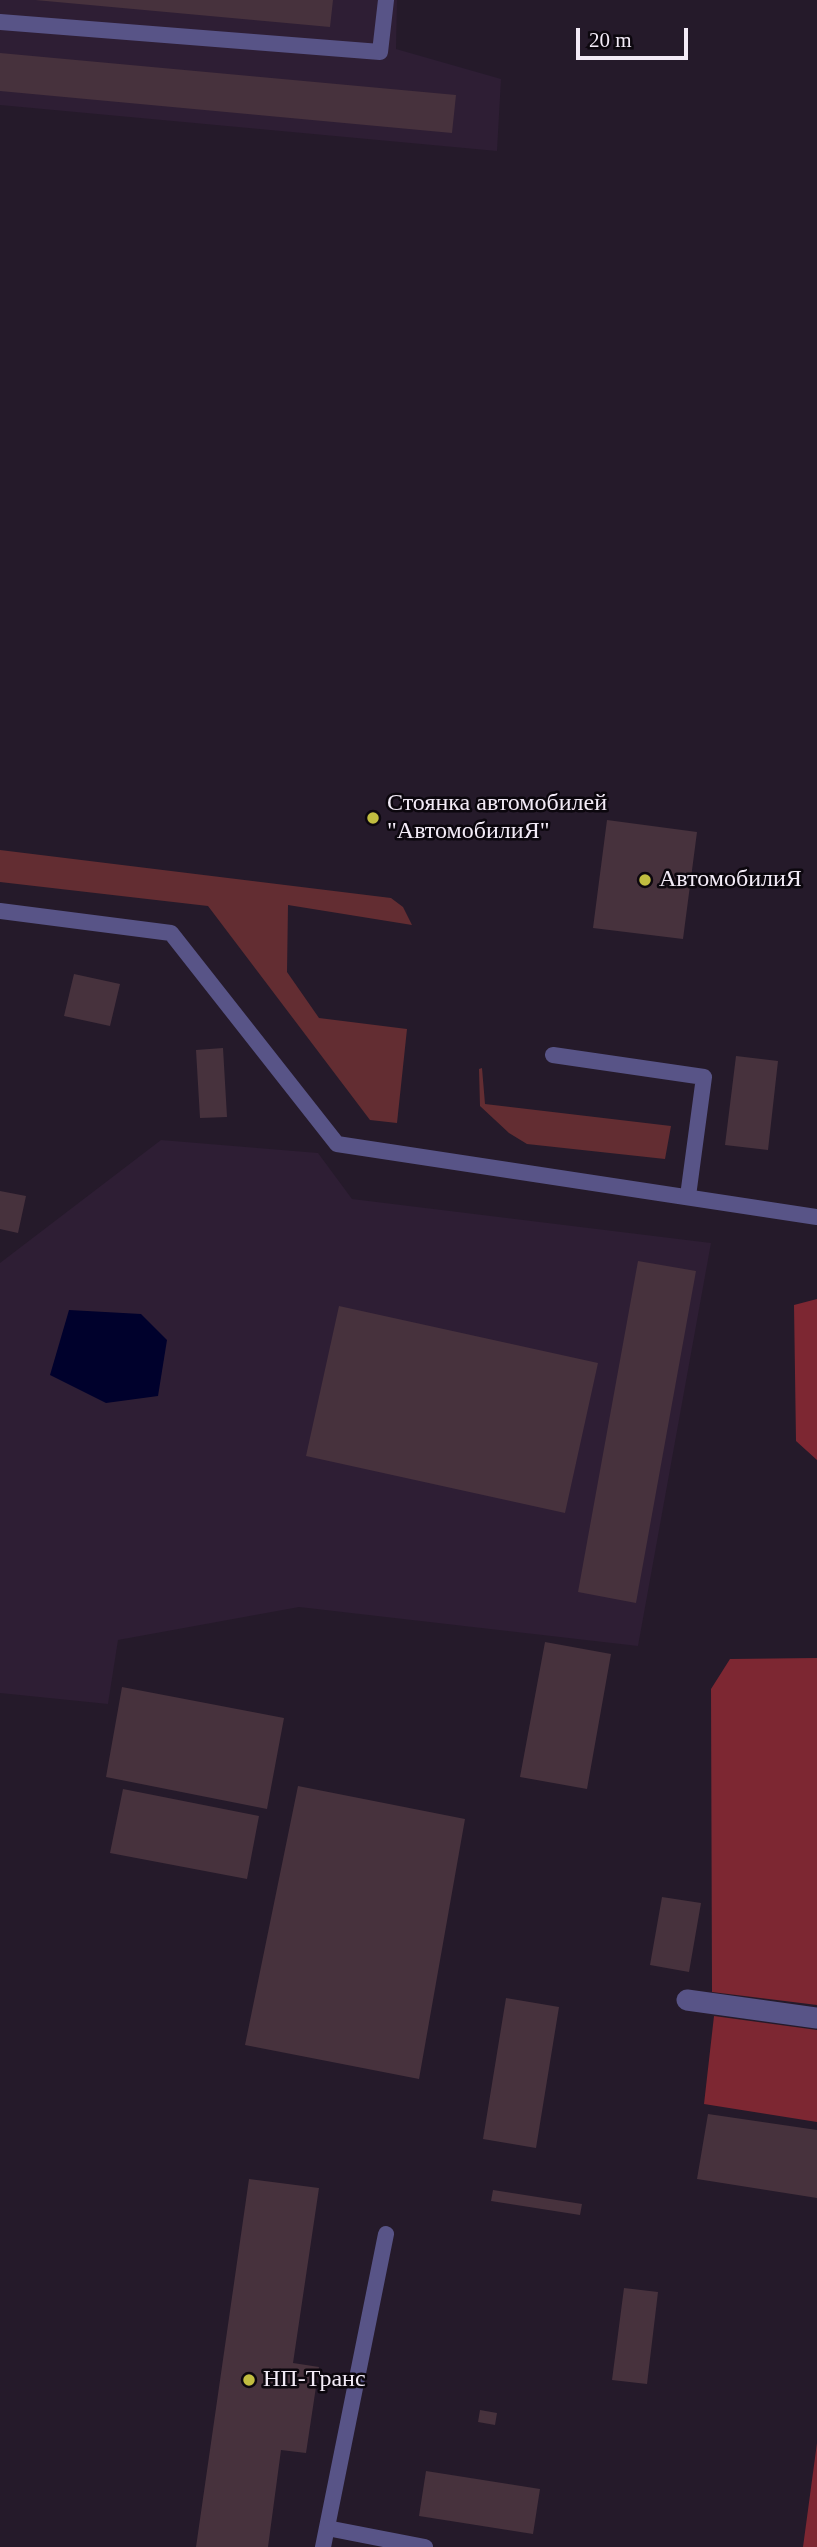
<!DOCTYPE html>
<html>
<head>
<meta charset="utf-8">
<style>
  body { margin:0 }
  #map { position:relative; width:817px; height:2547px; overflow:hidden; background:#251a2a; font-family:"Times New Roman",serif }
  canvas { display:block }
  .scale { position:absolute; left:576px; top:28px; width:112px; height:32px; box-sizing:border-box; border:4px solid #f3ebf7; border-top:0; padding-left:9px; font-size:21px; line-height:24px; white-space:nowrap; color:#f3ebf7; -webkit-text-stroke:5px #0c070e; paint-order:stroke }
</style>
</head>
<body>
<div id="map">
<canvas width="817" height="2547"></canvas>
<div class="scale">20 m</div>
</div>
<script>
const ctx = document.querySelector('canvas').getContext('2d');
ctx.lineJoin = 'round';
function fillPath(path, color) {
  ctx.fillStyle = color;
  ctx.fill(path, 'evenodd');
}
function trace(path, color, width, dash) {
  ctx.strokeStyle = color;
  ctx.lineWidth = width;
  ctx.lineCap = dash ? 'butt' : 'round';
  ctx.setLineDash(dash || []);
  ctx.stroke(path);
}
function write(font, color, halo, rows, align = 'center') {
  ctx.font = font + ' "Times New Roman",serif';
  ctx.lineWidth = 5;
  ctx.setLineDash([]);
  ctx.textBaseline = 'middle';
  ctx.strokeStyle = halo;
  ctx.fillStyle = color;
  for (const [text, x, y, turn = 0] of rows) {
    ctx.save();
    ctx.translate(x, y);
    ctx.rotate((+turn || 0) * Math.PI / 180);
    ctx.textAlign = isNaN(turn) ? turn : align;
    if (halo) ctx.strokeText(text, 0, 0);
    ctx.fillText(text, 0, 0);
    ctx.restore();
  }
}
fillPath(new Path2D(`
  M0 0H397L396 49 501 79 497 151 0 105Z
  M161 1140 318 1153 352 1199 711 1243 638 1646 299 1607 118 1640 108 1704 0 1693V1263Z`), '#2e1e34');
fillPath(new Path2D(`
  M0 850 391 898 403 907 412 925 288 905 287 972 319 1018 407 1029 397 1123 370 1120 208 906 0 882Z
  M482 1068 485 1104 671 1126 665 1159 527 1144 509 1133 480 1106 479 1069Z`), '#632d32');
fillPath(new Path2D(`
  M817 1299V1460L796 1441 794 1305Z
  M817 1658V2005L712 1992 711 1689 730 1659Z
  M714 2016 817 2030V2122L704 2104Z
  M817 2443V2547H803Z`), '#7d2732');
fillPath(new Path2D(`
  M69 1310 141 1314 167 1340 158 1396 106 1403 50 1375Z`), '#00012c');
fillPath(new Path2D(`
  M35 0H333L330 27Z
  M0 53 456 95 452 133 0 91Z
  M607 820 697 832 683 939 593 928Z
  M74 974 120 984 110 1026 64 1016Z
  M223 1048 227 1117 200 1118 196 1050Z
  M736 1056 778 1061 768 1150 725 1145Z
  M0 1191 26 1196 18 1233 0 1229Z
  M638 1261 696 1271 636 1603 578 1592Z
  M339 1306 598 1363 565 1513 306 1456Z
  M545 1642 611 1654 587 1789 520 1777Z
  M122 1687 284 1718 267 1809 106 1777Z
  M298 1786 465 1819 419 2079 245 2045Z
  M123 1789 259 1816 247 1879 110 1853Z
  M662 1897 701 1903 689 1972 650 1965Z
  M506 1998 559 2007 536 2148 483 2139Z
  M708 2114 817 2130V2198L697 2179Z
  M249 2179 319 2188 293 2363 319 2367 306 2453 281 2450 268 2547H196Z
  M493 2190 582 2204 580 2215 491 2201Z
  M624 2288 658 2292 647 2384 612 2380Z
  M480 2410 497 2413 495 2425 478 2422Z
  M426 2471 540 2489 533 2534 419 2516Z`), '#47323d');
trace(new Path2D(`
  M0 22 380 52 386 0
  M0 911 171 933 337 1144 817 1217
  M553 1055 704 1077 688 1196
  M327 2528 425 2547
  M323 2547 386 2234`), '#585487', 16);
trace(new Path2D(`
  M687 2000 817 2018`), '#585487', 21);
for (const [x, y, r, color] of [
  [373,818,7,"#c1bd40"],
  [645,880,7,"#c1bd40"],
  [249,2380,7,"#c1bd40"]
]) {
  const dot = new Path2D();
  dot.arc(x, y, r, 0, 2 * Math.PI);
  ctx.fillStyle = color;
  ctx.fill(dot);
  trace(dot, '#0c070e', 2.5);
}
write('24px', '#f3ebf7', '#0c070e', [
  ["Стоянка автомобилей",387,804],
  ["\"АвтомобилиЯ\"",387,832],
  ["АвтомобилиЯ",659,880],
  ["НП-Транс",263,2380]
], 'left');
</script>
</body>
</html>
